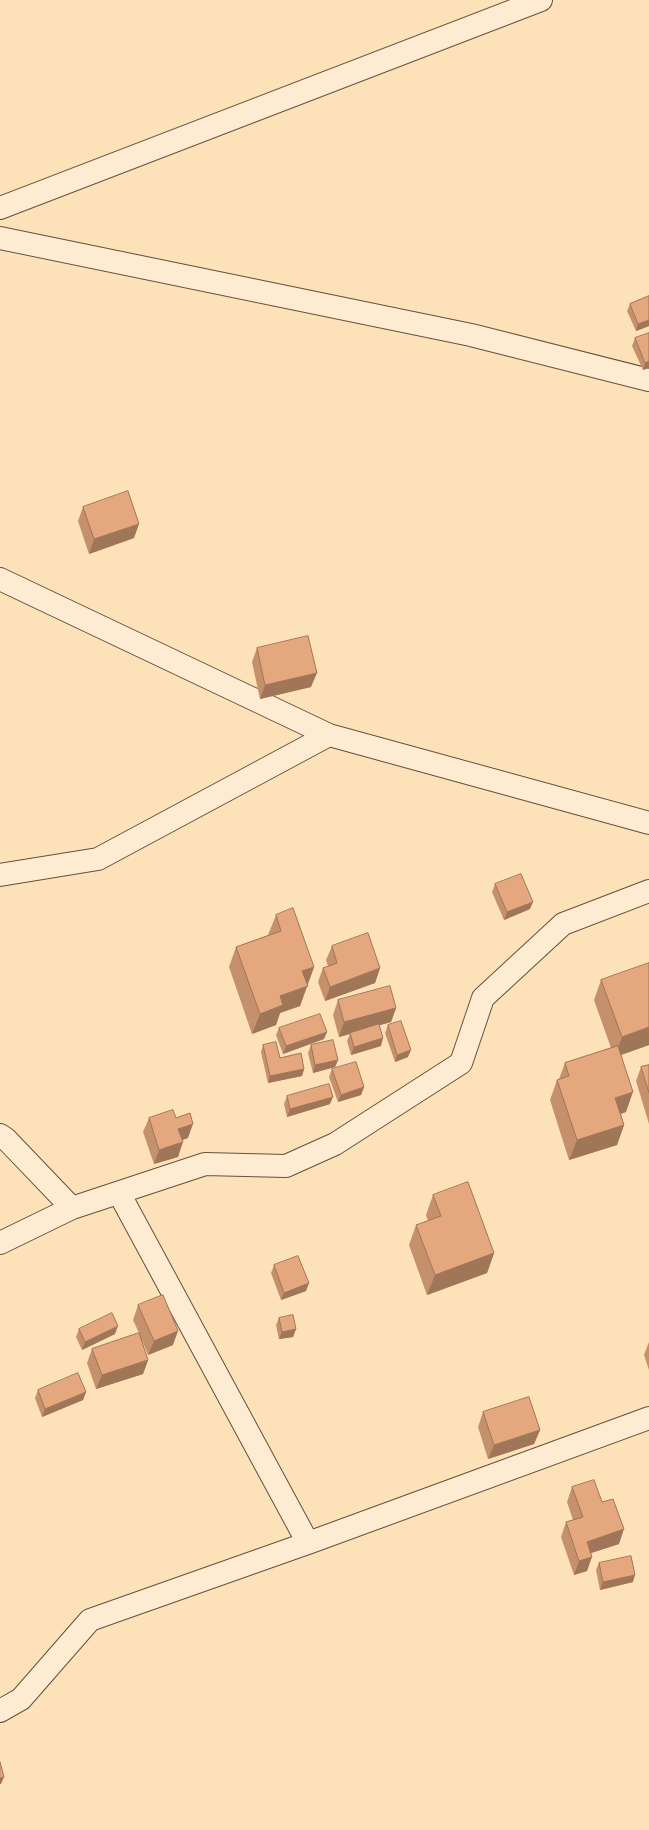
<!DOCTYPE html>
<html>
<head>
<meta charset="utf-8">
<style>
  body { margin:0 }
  canvas { display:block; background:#fde1b9 }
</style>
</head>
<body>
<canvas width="649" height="1830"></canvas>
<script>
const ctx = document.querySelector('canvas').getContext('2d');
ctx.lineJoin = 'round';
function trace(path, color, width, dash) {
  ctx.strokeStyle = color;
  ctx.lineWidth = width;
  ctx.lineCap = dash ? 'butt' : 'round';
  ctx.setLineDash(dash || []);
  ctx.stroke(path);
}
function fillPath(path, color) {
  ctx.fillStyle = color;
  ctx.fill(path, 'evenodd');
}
const street = new Path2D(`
  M0 208 541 0
  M0 238 471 335 649 380
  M0 579 329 735
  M0 875 98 859 329 735 649 823
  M0 1135 6 1139 72 1208
  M0 1243 72 1208 205 1164 286 1166 335 1144 461 1063 483 998 563 924 649 891
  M308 1543 649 1418
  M0 1711 21 1699 90 1620 308 1543 119 1193`);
trace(street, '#66503a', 24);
trace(street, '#feecd2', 22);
fillPath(new Path2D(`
  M649 296V326L636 331 627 311 630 304Z
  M635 338 649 368 643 370 632 346Z
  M83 507 134 538 89 554 78 521Z
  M257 648 311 687 260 699 252 662Z
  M495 884 530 909 504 920 492 892Z
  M276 915 314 967 300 1006 280 1013 276 1025 252 1034 229 967 236 947 268 935Z
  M332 946 380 968 375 983 325 1001 318 982 323 968 328 966 326 960Z
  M601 980 649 1045 621 1055 626 1112 621 1114 624 1125 617 1145 569 1160 550 1100 557 1080 559 1079 565 1063 611 1048 594 1000Z
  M338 1000 396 1008 391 1022 379 1025 381 1046 351 1055 347 1041 350 1034 339 1037 333 1015Z
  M388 1025 408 1057 395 1062 385 1033Z
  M279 1028 324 1039 283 1054 276 1035Z
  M263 1045 280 1058 304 1069 302 1076 268 1083 261 1052Z
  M311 1045 338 1060 335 1067 313 1073 308 1053Z
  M649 1065V1124L636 1081 641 1067Z
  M332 1069 364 1087 361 1095 338 1102 329 1077Z
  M287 1096 330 1104 287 1117 284 1104Z
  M149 1118 188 1138 182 1140 178 1157 154 1164 143 1132Z
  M433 1195 494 1253 487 1273 427 1295 409 1245 416 1225 428 1221 426 1215Z
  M274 1265 306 1291 281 1300 271 1273Z
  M138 1305 173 1345 148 1355 141 1338 148 1360 143 1374 96 1389 87 1363 92 1349 139 1333 133 1320Z
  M279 1318 296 1329 293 1337 279 1339 276 1325Z
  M79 1329 115 1334 82 1350 76 1337Z
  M649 1342V1370L644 1355Z
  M38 1390 86 1392 83 1400 42 1417 35 1398Z
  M483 1412 540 1430 534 1444 488 1459 478 1427Z
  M572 1487 602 1502 619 1544 591 1553 587 1571 574 1575 561 1537 566 1522 573 1520 567 1502Z
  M599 1563 633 1582 600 1590 596 1570Z`), '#c5906c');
fillPath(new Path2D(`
  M649 320V326L636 331 638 324Z
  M649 361V368L643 370 645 363Z
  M139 524 134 538 89 554 94 539Z
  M317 673 311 687 260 699 265 685Z
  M533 902 530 909 504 920 507 912Z
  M314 967 300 1006 280 1013 276 1025 252 1034 260 1014 280 996 302 971Z
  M380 968 375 983 325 1001 330 987Z
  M396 1008 391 1022 339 1037 344 1022Z
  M649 1027V1045L615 1057 622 1037Z
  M327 1032 324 1039 283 1054 286 1046Z
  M383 1038 381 1046 351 1055 354 1047Z
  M411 1050 408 1057 395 1062 397 1055Z
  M338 1060 335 1067 313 1073 315 1065Z
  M304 1069 302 1076 268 1083 270 1076Z
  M364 1087 361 1095 338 1102 341 1095Z
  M633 1092 626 1112 608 1118 615 1098Z
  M333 1097 330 1104 287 1117 290 1109Z
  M193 1124 188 1138 173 1143 178 1129Z
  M624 1125 617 1145 569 1160 577 1140Z
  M183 1142 178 1157 154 1164 159 1150Z
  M494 1253 487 1273 427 1295 435 1275Z
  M309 1283 306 1291 281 1300 284 1293Z
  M118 1326 115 1334 82 1350 85 1342Z
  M296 1329 293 1337 279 1339 282 1332Z
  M178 1331 173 1345 148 1355 154 1341Z
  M148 1360 143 1374 96 1389 102 1375Z
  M86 1392 83 1400 42 1417 45 1409Z
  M540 1430 534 1444 488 1459 494 1445Z
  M624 1529 619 1544 582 1556 587 1542Z
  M592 1557 587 1571 574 1575 579 1561Z
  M635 1575 633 1582 600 1590 603 1582Z
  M4 1777 1 1784H0V1778Z`), '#a07658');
const building = new Path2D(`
  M649 296V320L638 324 630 304Z
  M649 333V361L645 363 635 338Z
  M128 491 139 524 94 539 83 507Z
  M308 636 317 673 265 685 257 648Z
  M521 874 533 902 507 912 495 884Z
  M293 908 314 967 302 971 308 986 280 996 283 1005 260 1014 236 947 281 931 276 915Z
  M368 933 380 968 330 987 323 968 337 963 332 946Z
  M649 963V1027L622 1037 601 980Z
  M390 986 396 1008 344 1022 338 1000Z
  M320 1014 327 1032 286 1046 279 1028Z
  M401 1021 411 1050 397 1055 388 1025Z
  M379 1024 383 1038 354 1047 350 1033Z
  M333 1040 338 1060 315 1065 311 1045Z
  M276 1042 280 1058 301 1053 304 1069 270 1076 263 1045Z
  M618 1046 633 1092 615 1098 624 1125 577 1140 557 1080 569 1076 565 1063Z
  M356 1062 364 1087 341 1095 332 1069Z
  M649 1065V1093L641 1067Z
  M329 1084 333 1097 290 1109 287 1096Z
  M173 1110 176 1118 190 1113 193 1124 178 1129 183 1142 159 1150 149 1118Z
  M468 1182 494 1253 435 1275 416 1225 441 1216 433 1195Z
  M298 1256 309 1283 284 1293 274 1265Z
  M163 1295 178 1331 154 1341 138 1305Z
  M112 1313 118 1326 85 1342 79 1329Z
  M293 1315 296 1329 282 1332 279 1318Z
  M139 1333 148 1360 102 1375 92 1349Z
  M78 1373 86 1392 45 1409 38 1390Z
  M529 1397 540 1430 494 1445 483 1412Z
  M594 1480 602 1502 613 1499 624 1529 587 1542 592 1557 579 1561 566 1522 583 1517 572 1487Z
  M631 1556 635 1575 603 1582 599 1563Z
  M0 1762 4 1777 0 1778Z`);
fillPath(building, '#e5a87e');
trace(building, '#a07658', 1);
</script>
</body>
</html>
